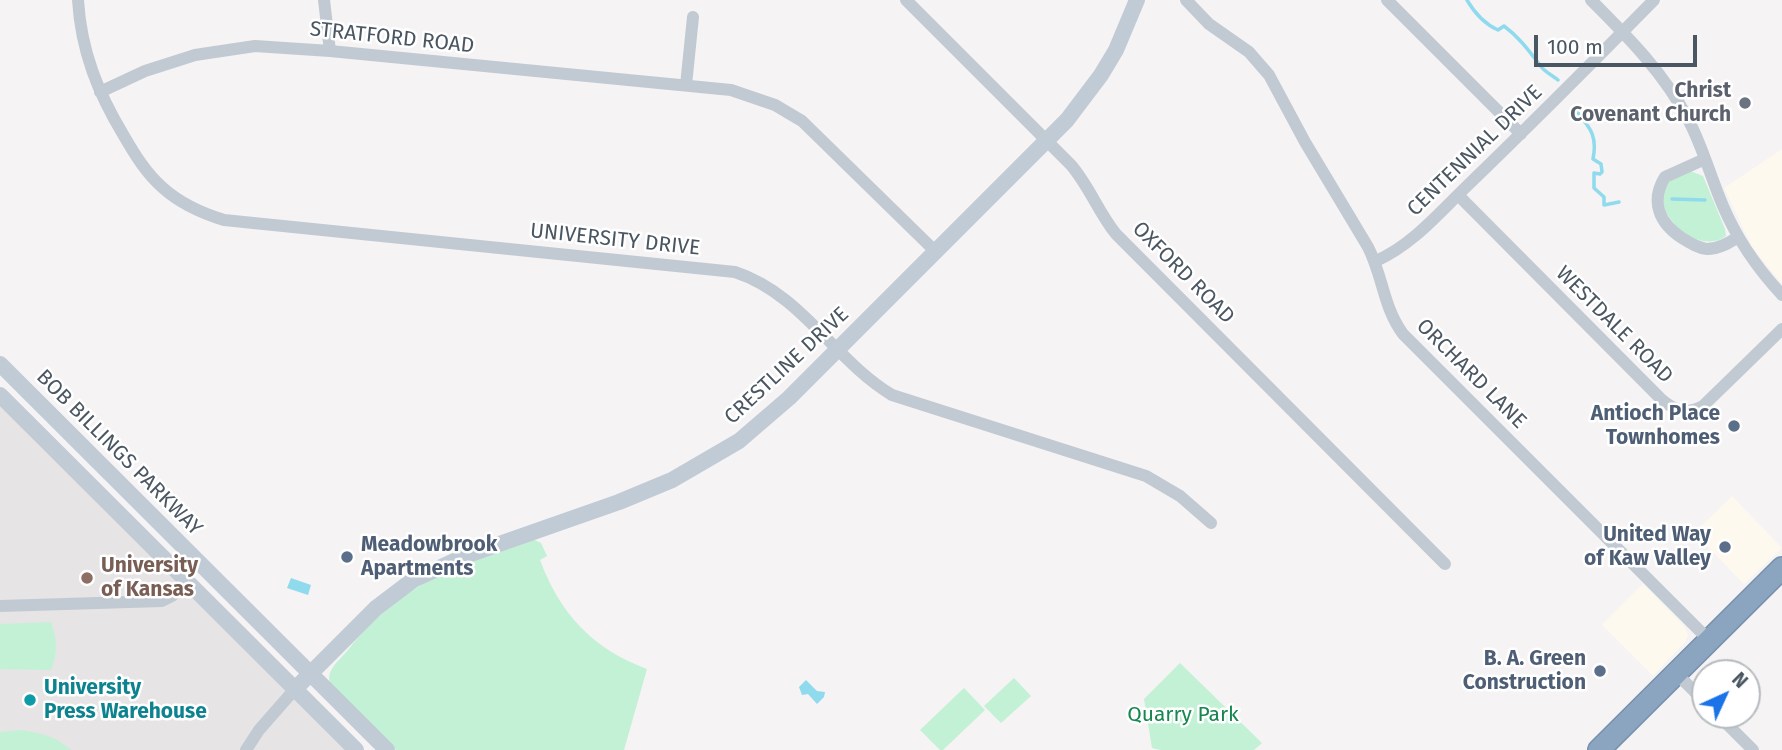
<!DOCTYPE html>
<html>
<head>
<meta charset="utf-8">
<style>
  body { margin:0 }
  #map { position:relative; width:1782px; height:750px; overflow:hidden; background:#f5f3f3; font-family:"Fira Sans",sans-serif }
  canvas { display:block }
  .north { position:absolute; left:1691px; top:659px; width:70px; height:70px; box-sizing:border-box; background:#fff; border:2px solid #b7bbc0; border-radius:50%; rotate:45deg; font-size:19px; font-weight:700; line-height:28px; text-align:center; color:#4a5661 }
  .north::after { content:''; display:block; margin:auto; width:24px; height:32px; background:#1a73e8; clip-path:polygon(50% 0,100% 100%,50% 72%,0 100%) }
  .scale { position:absolute; left:1534px; top:35px; width:163px; height:32px; box-sizing:border-box; border:4px solid #4a5661; border-top:0; padding-left:9px; font-size:21px; line-height:24px; white-space:nowrap; color:#4a5661; -webkit-text-stroke:5px #fff; paint-order:stroke }
</style>
</head>
<body>
<div id="map">
<canvas width="1782" height="750"></canvas>
<div class="north">N</div>
<div class="scale">100 m</div>
</div>
<script>
const ctx = document.querySelector('canvas').getContext('2d');
ctx.lineJoin = 'round';
function fillPath(path, color) {
  ctx.fillStyle = color;
  ctx.fill(path, 'evenodd');
}
function trace(path, color, width, dash) {
  ctx.strokeStyle = color;
  ctx.lineWidth = width;
  ctx.lineCap = dash ? 'butt' : 'round';
  ctx.setLineDash(dash || []);
  ctx.stroke(path);
}
function write(font, color, halo, rows, align = 'center') {
  ctx.font = font + ' "Fira Sans",sans-serif';
  ctx.lineWidth = 5;
  ctx.setLineDash([]);
  ctx.textBaseline = 'middle';
  ctx.strokeStyle = halo;
  ctx.fillStyle = color;
  for (const [text, x, y, turn = 0] of rows) {
    ctx.save();
    ctx.translate(x, y);
    ctx.rotate((+turn || 0) * Math.PI / 180);
    ctx.textAlign = isNaN(turn) ? turn : align;
    if (halo) ctx.strokeText(text, 0, 0);
    ctx.fillText(text, 0, 0);
    ctx.restore();
  }
}
fillPath(new Path2D(`
  M1782 149V284L1752 247 1724 188Z
  M1732 496 1782 548 1744 584 1694 533Z
  M1643 584 1684 626 1688 635 1685 642 1653 676 1602 625Z`), '#fdf9ef');
fillPath(new Path2D(`
  M0 404 347 750H0Z`), '#e6e4e5');
fillPath(new Path2D(`
  M1690 171 1703 176 1725 229 1726 236C1697 258 1644 208 1670 181 1675 176 1684 174 1690 171Z
  M533 539 541 543 547 556 540 560C560 614 593 649 647 669L624 750H396L331 685C324 671 339 661 348 650 401 583 455 566 533 539Z
  M51 622C57 639 58 653 51 670L0 669V624Z
  M1180 663 1262 743 1254 750H1161L1152 748 1144 699Z
  M1014 678 1031 696 1001 723 984 706Z
  M964 688 985 710 943 750H940L920 730Z
  M21 730C41 733 55 736 71 750H0V732Z`), '#c3f1d5');
fillPath(new Path2D(`
  M291 578 311 585 308 595 287 588Z
  M806 680 817 691 825 692 824 697 817 704 808 694 802 695 799 687Z`), '#90daee');
trace(new Path2D(`
  M1467 0C1474 12 1485 24 1498 30L1504 26C1519 37 1529 51 1540 65 1543 71 1552 75 1558 80
  M1574 108C1589 127 1598 134 1593 159L1601 164 1602 172 1600 174 1594 173V188L1604 197V205L1619 202
  M1672 199 1705 200`), '#90daee', 3.5);
const highway = new Path2D(`
  M1599 750 1782 568`);
trace(highway, '#7690ad', 24);
trace(new Path2D(`
  M78 0C81 51 98 93 124 136 135 155 146 173 163 188 181 204 201 213 224 220L735 272C802 294 834 360 892 395L1146 476 1180 496 1211 523
  M324 0 330 51
  M906 0 1071 165C1089 186 1099 213 1116 234L1445 564
  M1186 0 1209 24 1249 52 1269 75 1305 142 1368 247C1383 276 1383 307 1403 334L1709 640
  M1387 0 1521 134
  M1591 0C1628 37 1665 74 1689 121 1703 148 1711 178 1723 206 1737 239 1757 268 1782 295
  M686 85 693 17
  M100 92 145 71 195 55 255 46 330 51 731 90 775 105 802 121 936 252
  M1705 159 1665 177C1650 201 1659 223 1682 238 1690 243 1698 248 1707 249 1719 249 1729 243 1738 237
  M1458 195 1661 399C1675 411 1687 415 1703 406L1782 329
  M1376 261C1412 245 1438 214 1467 186 1530 125 1592 63 1654 0
  M0 606 162 601 172 596 188 582
  M1676 673 1705 702
  M1718 715 1753 750
  M246 750 259 730 295 689`), '#c1cad2', 12);
trace(new Path2D(`
  M0 364 387 750
  M0 395 356 750
  M295 689 376 608 413 580 465 556 619 502 672 480 739 441 789 398 1067 120 1101 75 1116 50 1137 0`), '#c1cbd6', 16);
trace(highway, '#8ba5c1', 21);
for (const [x, y, r, color] of [
  [1745,103,7,"#6b7280"],
  [1734,426,7,"#5c6f8a"],
  [1725,547,7,"#5c6f8a"],
  [347,557,7,"#5c6f8a"],
  [87,578,7,"#8d6e63"],
  [1600,671,7,"#5c6f8a"],
  [30,700,7,"#0f9aa8"]
]) {
  const dot = new Path2D();
  dot.arc(x, y, r, 0, 2 * Math.PI);
  ctx.fillStyle = color;
  ctx.fill(dot);
  trace(dot, '#fff', 2.5);
}
write('21px', '#4a5661', '#fff', [
  ["STRATFORD ROAD",392,38,6],
  ["CENTENNIAL DRIVE",1475,151,-44],
  ["UNIVERSITY DRIVE",615,240,6],
  ["OXFORD ROAD",1183,273,45],
  ["WESTDALE ROAD",1614,325,45],
  ["CRESTLINE DRIVE",787,366,-43],
  ["ORCHARD LANE",1471,374,45],
  ["BOB BILLINGS PARKWAY",119,453,45]
]);
write('bold 21px', '#5b616d', '#fff', [
  ["Christ",1731,91],
  ["Covenant Church",1731,115]
], 'right');
write('bold 21px', '#4e5e75', '#fff', [
  ["Antioch Place",1720,414],
  ["Townhomes",1720,438],
  ["United Way",1711,535],
  ["of Kaw Valley",1711,559],
  ["Meadowbrook",361,545,"left"],
  ["Apartments",361,569,"left"],
  ["B. A. Green",1586,659],
  ["Construction",1586,683]
], 'right');
write('bold 21px', '#785e54', '#fff', [
  ["University",101,566],
  ["of Kansas",101,590]
], 'left');
write('bold 21px', '#0d838f', '#fff', [
  ["University",44,688],
  ["Press Warehouse",44,712]
], 'left');
write('21px', '#17864f', '#fff', [
  ["Quarry Park",1183,715]
]);
</script>
</body>
</html>
